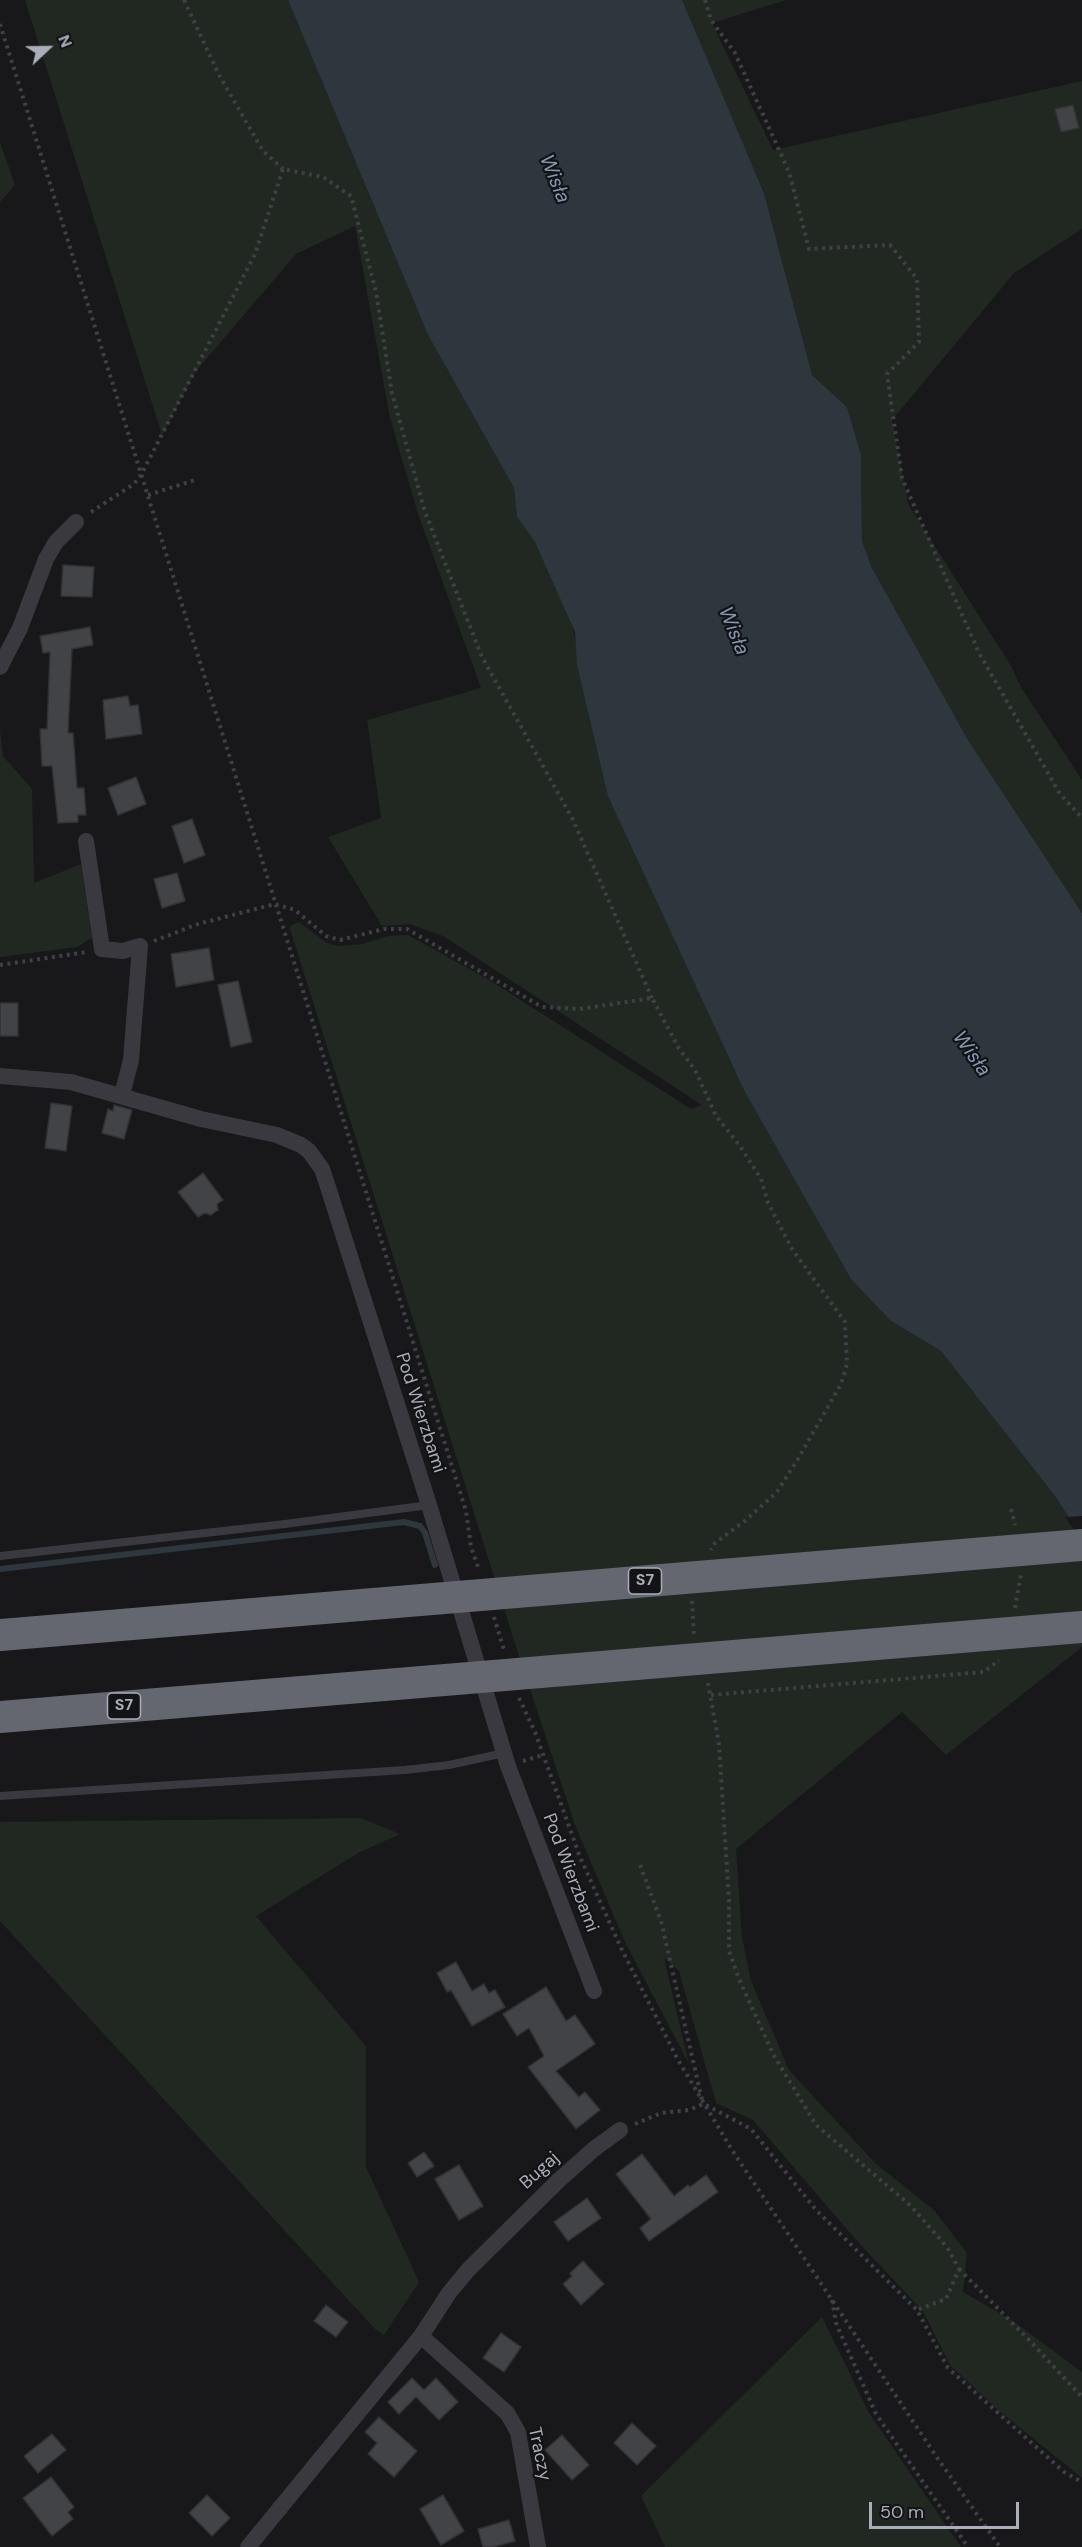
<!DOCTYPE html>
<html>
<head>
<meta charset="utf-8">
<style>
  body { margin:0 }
  #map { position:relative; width:1082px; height:2547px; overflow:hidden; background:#18181a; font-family:"DM Sans",sans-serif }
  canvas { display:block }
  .north { position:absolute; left:18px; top:18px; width:60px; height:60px; -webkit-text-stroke:4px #131315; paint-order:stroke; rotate:68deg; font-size:16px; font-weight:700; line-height:24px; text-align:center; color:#aaaeba }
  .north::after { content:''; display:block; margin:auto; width:21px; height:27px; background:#aaaeba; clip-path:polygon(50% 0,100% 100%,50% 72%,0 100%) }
  .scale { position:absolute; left:869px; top:2502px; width:150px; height:27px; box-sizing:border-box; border:3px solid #aaaeba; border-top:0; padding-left:8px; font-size:18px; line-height:21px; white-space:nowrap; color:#aaaeba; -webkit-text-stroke:4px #131315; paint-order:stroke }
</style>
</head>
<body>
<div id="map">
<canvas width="1082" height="2547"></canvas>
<div class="north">N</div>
<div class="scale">50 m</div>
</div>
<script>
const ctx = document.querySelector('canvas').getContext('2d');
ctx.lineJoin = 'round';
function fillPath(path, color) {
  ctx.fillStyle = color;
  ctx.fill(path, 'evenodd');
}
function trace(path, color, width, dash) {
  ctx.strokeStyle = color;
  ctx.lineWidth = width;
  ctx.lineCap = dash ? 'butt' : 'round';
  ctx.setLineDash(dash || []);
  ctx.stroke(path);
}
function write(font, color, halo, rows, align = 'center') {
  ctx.font = font + ' "DM Sans",sans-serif';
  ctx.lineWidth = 4.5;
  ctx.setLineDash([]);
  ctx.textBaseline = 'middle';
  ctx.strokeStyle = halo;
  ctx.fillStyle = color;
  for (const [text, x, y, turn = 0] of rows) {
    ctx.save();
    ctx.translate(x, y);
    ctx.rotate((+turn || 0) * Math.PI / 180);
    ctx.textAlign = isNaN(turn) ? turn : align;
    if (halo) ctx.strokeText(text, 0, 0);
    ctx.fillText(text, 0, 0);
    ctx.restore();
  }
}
fillPath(new Path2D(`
  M25 0H288L428 335 514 488 517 517 535 542 571 618 577 647 891 1321 941 1351 1055 1496 1082 1538V1647L946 1755 902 1712 736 1849 742 1937 751 1981 789 2070 875 2163 934 2210 967 2253 963 2292 1013 2321 1082 2372V2478L997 2409 950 2365 923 2311 858 2242 753 2120 716 2103 679 1971 664 1958 689 2064 625 1942 575 1825 519 1656 290 929 292 925 299 922 327 943 338 946 363 944 388 936 408 935 491 981 691 1109 702 1105 443 936 410 924 382 926 328 837 381 818 367 720 481 688 418 514 390 418 355 226 296 254 196 371 162 435Z
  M681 0H786L712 23 773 150 1082 81V229L1014 273 892 420 908 504 1011 666 1022 689 1082 780V913L968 740 872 568 862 541 861 455 847 407 812 375 764 193Z
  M0 142 15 185 0 202Z
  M0 730 3 756 32 789 34 883 81 864 92 938 77 947 0 957Z
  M361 1818 400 1834 360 1852 256 1916 366 2046V2167L419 2282 384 2335 376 2330 0 1921V1822Z
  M822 2317 869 2413 961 2547H665L641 2496Z`), '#202821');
fillPath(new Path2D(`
  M288 0H682L764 193 812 375 847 407 861 455 862 541 872 568 968 740 1082 913V1538L1055 1496 941 1351 891 1321 851 1279 744 1090 608 796 577 665 575 632 535 542 517 517 514 488 428 335Z`), '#2e363e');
fillPath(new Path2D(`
  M1082 1516V1541L1065 1517Z`), '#18181a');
trace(new Path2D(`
  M0 1569 404 1522 420 1526 425 1533 435 1565`), '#2e363e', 6);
const building = new Path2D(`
  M1073 105 1079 128 1061 132 1055 109Z
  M63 565 94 567 92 597 61 596Z
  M90 627 93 645 72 649 68 733H73L77 788H84L86 815H78V822L58 823 52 766H42L40 729H47L50 652 43 653 40 636Z
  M128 696 130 706 138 705 142 734 106 739 103 700Z
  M136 777 146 804 118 815 108 788Z
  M192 819 205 855 184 863 172 826Z
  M177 873 185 901 162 908 154 879Z
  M209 948 214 980 176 987 171 954Z
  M238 981 252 1042 231 1047 218 985Z
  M0 1003H18V1036H0Z
  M51 1103 72 1106 66 1151 45 1148Z
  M114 1105 132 1110 124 1139 102 1133 108 1109 113 1111Z
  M203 1173 223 1200 217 1204 218 1210 211 1215 205 1213 198 1217 178 1192Z
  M456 1962 472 1991 484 1984 489 1993 495 1990 505 2007 472 2026 451 1990 447 1992 437 1973Z
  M546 1987 566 2021 575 2015 595 2044 556 2071 579 2097 585 2092 600 2110 576 2129 528 2067 544 2056 529 2028 517 2036 503 2014Z
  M424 2152 434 2166 417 2177 408 2163Z
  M642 2154 674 2196 688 2185 690 2187 706 2175 718 2192 649 2241 640 2228 651 2219 616 2174Z
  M459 2165 483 2206 459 2220 435 2179Z
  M587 2198 601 2218 568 2241 554 2222Z
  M583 2261 604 2284 581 2305 563 2284 572 2276 570 2273Z
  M326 2305 348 2322 336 2337 314 2321Z
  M501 2333 521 2347 504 2372 483 2358Z
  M412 2378 424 2390 436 2378 458 2402 439 2420 416 2397 399 2414 388 2402Z
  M379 2417 417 2451 394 2477 368 2454 377 2443 365 2432Z
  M632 2423 656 2446 637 2465 614 2443Z
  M52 2434 66 2450 38 2473 24 2456Z
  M562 2435 589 2465 572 2480 545 2450Z
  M51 2477 74 2507 68 2512 73 2519 52 2536 23 2498Z
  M207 2495 230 2518 212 2536 189 2513Z
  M443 2495 464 2531 441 2545 420 2509Z
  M509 2520 515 2541 493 2547H483L478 2529Z`);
fillPath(building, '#424347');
trace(building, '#323236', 1.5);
trace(new Path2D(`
  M184 0 219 75 263 151 283 169
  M705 0 711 20 735 53 789 172 809 249 890 245 917 279 919 342 887 374 902 478 979 653 1060 794 1082 818
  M0 24 466 1511 471 1547 479 1570
  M148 495 195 480
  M91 512 134 484 141 475 255 254 283 169 323 177 351 196 376 292 392 393 425 512 482 657 572 818 652 998
  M154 941 198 924 275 904 295 910 326 936 340 940 384 929H407L542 1007 580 1009 652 998 678 1047 695 1070 716 1116 740 1146 761 1179 768 1203 792 1249 845 1322 847 1364 841 1384 798 1459 777 1492 746 1520 715 1543 711 1550
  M0 965 87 952
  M1011 1509 1015 1525
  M692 1601 694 1636
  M1015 1608 1021 1574
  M494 1617 504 1650
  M708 1683 719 1744 729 1901V1951L739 1979 773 2054 816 2125 911 2206 947 2247 959 2269 946 2299 917 2310
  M711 1695 984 1672 999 1660
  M519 1698 535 1732 580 1857 621 1948 678 2060 732 2150 938 2459 1000 2547
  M523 1761 543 1755
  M640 1865 661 1921 702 2100
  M706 2105 751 2129 816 2210 917 2310 948 2368 1064 2472 1082 2482
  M635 2124 661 2113 689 2110 703 2104
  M959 2269 1029 2340 1082 2397
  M832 2300 836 2323 876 2414 968 2547`), '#3f4046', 4, [3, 4.5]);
trace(new Path2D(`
  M0 1556 285 1524 429 1505
  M0 1796 405 1770 449 1765 504 1753`), '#39393f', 8);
trace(new Path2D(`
  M0 667 20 628 46 559 56 542 76 522
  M86 841 102 949 123 951 140 946 131 1060 122 1095
  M0 1076 71 1082 201 1119 277 1135 301 1145 309 1151 322 1169 328 1187 429 1505 508 1766 594 1991
  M421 2336 507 2413 518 2432 538 2547
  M248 2547 421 2336 449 2293 468 2270 558 2181 594 2149 620 2130`), '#39393f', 16);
trace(new Path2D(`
  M0 1635 1082 1545
  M0 1717 1082 1627`), '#656770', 32);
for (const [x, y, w] of [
  [645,1581,33],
  [124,1706,33]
]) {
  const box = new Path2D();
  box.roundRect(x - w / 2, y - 13, w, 26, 4.5);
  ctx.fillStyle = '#131315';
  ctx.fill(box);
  trace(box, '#aaaeba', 1.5);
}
write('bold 16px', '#aaaeba', null, [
  ["S7",645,1581],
  ["S7",124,1706]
]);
write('18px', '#aaaeba', '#131315', [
  ["Pod Wierzbami",420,1413,72],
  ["Pod Wierzbami",570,1873,69],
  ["Bugaj",540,2171,-42],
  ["Traczy",539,2454,78]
]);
write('italic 20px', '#8299b4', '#131315', [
  ["Wisła",554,179,68],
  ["Wisła",733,631,68],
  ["Wisła",971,1054,55]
]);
</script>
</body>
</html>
